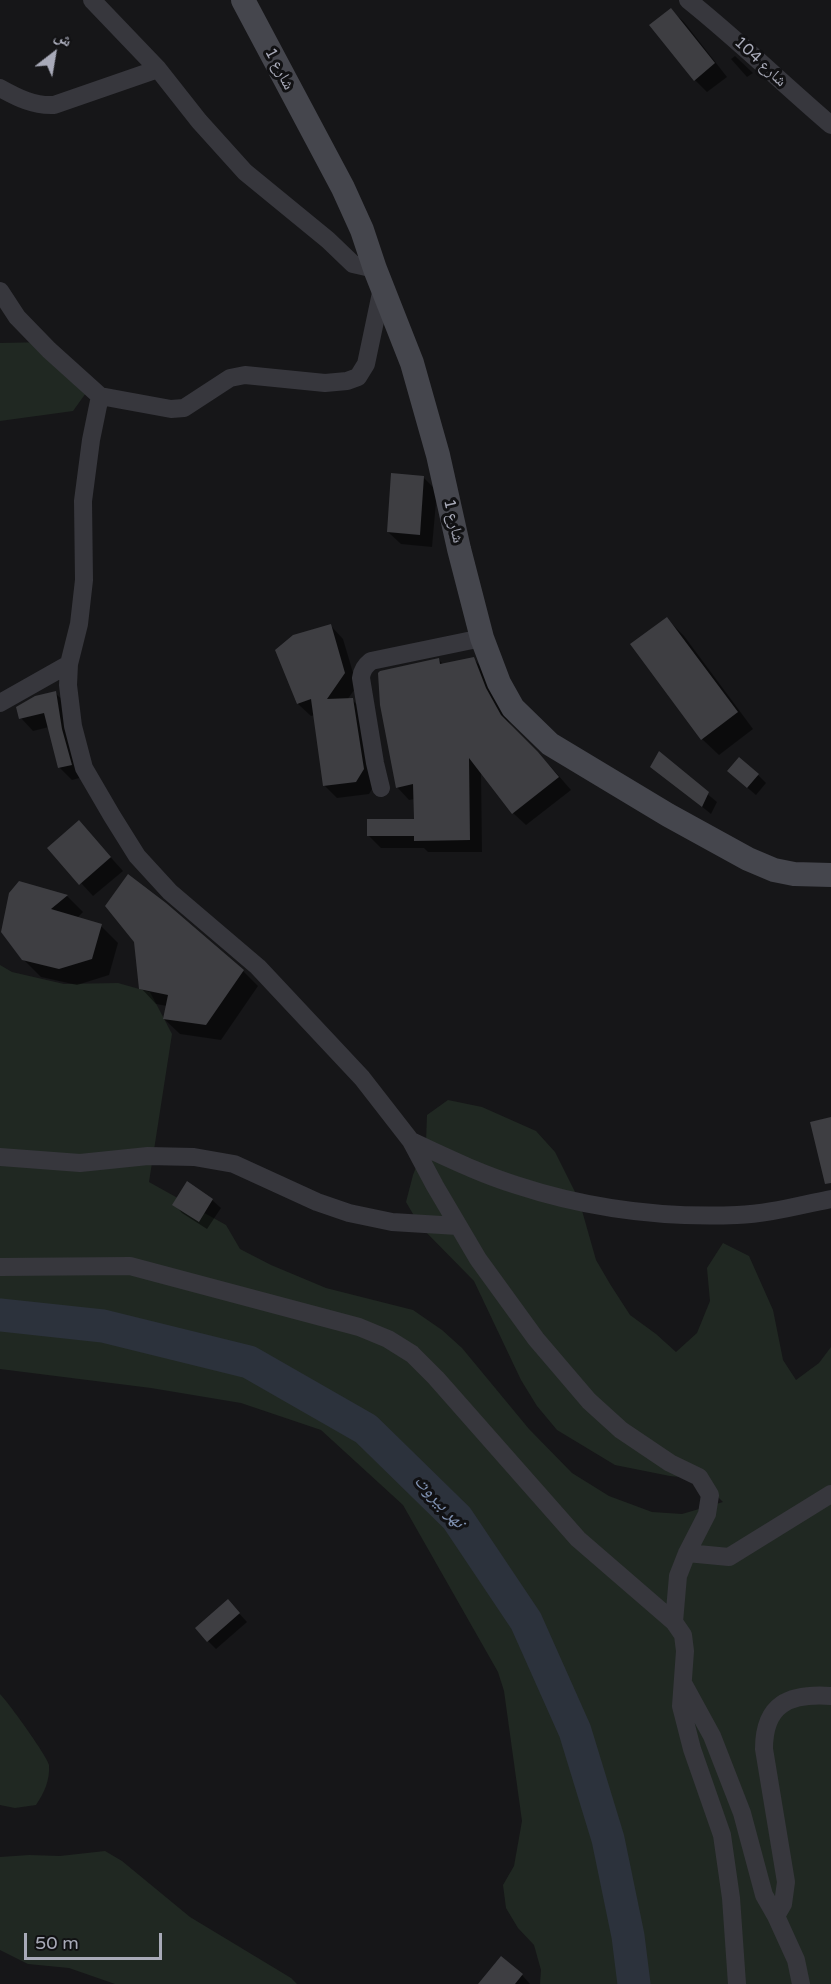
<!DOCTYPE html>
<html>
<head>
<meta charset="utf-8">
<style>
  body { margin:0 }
  #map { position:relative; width:831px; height:1984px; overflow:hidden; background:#161618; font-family:"Varela Round","Noto Naskh Arabic",sans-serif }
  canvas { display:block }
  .north { position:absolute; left:24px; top:24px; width:60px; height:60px; -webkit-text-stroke:4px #111113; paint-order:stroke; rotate:31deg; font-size:16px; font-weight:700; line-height:24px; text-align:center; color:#a8aab8 }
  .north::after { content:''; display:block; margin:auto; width:21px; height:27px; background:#a8aab8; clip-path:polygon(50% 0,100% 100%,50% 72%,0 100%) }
  .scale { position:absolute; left:24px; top:1933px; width:138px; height:27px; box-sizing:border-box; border:3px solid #a8aab8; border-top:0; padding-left:8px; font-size:18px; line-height:21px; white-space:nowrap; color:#a8aab8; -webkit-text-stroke:4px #111113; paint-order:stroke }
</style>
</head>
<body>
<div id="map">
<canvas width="831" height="1984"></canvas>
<div class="north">ش</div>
<div class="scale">50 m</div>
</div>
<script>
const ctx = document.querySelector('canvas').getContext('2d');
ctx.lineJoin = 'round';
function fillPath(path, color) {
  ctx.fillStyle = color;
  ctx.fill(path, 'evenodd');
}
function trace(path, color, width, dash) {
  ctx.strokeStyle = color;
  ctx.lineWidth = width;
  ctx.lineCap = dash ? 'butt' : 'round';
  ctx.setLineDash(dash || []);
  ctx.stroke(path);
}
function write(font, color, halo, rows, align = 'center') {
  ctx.font = font + ' "Varela Round","Noto Naskh Arabic",sans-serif';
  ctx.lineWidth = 6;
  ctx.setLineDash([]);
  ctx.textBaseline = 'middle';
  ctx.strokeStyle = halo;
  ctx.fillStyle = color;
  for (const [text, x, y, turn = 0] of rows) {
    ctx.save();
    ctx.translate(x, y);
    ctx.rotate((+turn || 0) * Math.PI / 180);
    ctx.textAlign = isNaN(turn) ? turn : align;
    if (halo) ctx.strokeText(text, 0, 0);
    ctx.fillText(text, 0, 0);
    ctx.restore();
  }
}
fillPath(new Path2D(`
  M49 342 91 386 73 411 0 421V343Z
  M0 965 12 972 64 984 118 983 150 992 172 1034 149 1182 226 1225 240 1249 271 1265 326 1288 413 1310 442 1330 462 1348 529 1429 572 1473 609 1496 652 1512 682 1514 723 1502 700 1479 670 1476 615 1465 557 1430 537 1406 521 1380 474 1281 420 1226 406 1202 413 1175 426 1142 427 1115 448 1100 482 1107 536 1131 555 1152 579 1200 596 1260 610 1284 630 1315 656 1334 676 1352 697 1333 710 1301 707 1268 723 1243 749 1256 773 1310 783 1360 796 1380 819 1363 831 1347V1984H540L541 1970 534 1945 518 1928 506 1908 503 1885 514 1866 522 1821 504 1691 498 1672 403 1505 321 1430 241 1403 151 1388 0 1369Z
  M0 1694C8 1702 48 1757 49 1765 50 1781 44 1793 36 1805L15 1808 0 1805Z
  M105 1851 122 1861 190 1917 291 1978 297 1984H115L69 1968 28 1964 0 1950V1857L29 1855 60 1856Z`), '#202822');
fillPath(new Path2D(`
  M671 10 684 22 727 77 707 92 695 80Z
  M735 56 753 73 747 77 731 59Z
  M424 478 437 491 432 547 401 544 388 532Z
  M667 619 684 636 753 729 719 755 702 739Z
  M331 626 343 639 357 686 347 700H352L365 712 377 781 369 794 337 798 324 785 315 715 311 716 298 704Z
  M473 659 486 671 498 702 513 729 551 767 571 790 526 825 513 813 481 771 482 852H428L424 848H381L369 836 415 821V799L409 800 397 787 439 660 444 665Z
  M55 693 68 705 83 777 72 780 59 767 49 727 33 731 21 718Z
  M659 754 717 802 711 814 652 766Z
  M758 775 766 783 756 795 737 779Z
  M79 822 123 871 93 896 49 848Z
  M20 883 67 896 83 912 77 918 101 926 118 943 109 975 77 985 41 977 23 959Z
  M243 971 258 986 221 1040 180 1034 164 1019 167 1006 156 1004 141 988Z
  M212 1200 221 1208 207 1229 182 1213 174 1204Z
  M236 1610 247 1622 216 1649 208 1641Z
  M502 1958 522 1975 530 1984H482Z`), '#0007');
trace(new Path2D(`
  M0 1315 103 1326 249 1362 366 1429 457 1518 526 1621 575 1731 608 1839 628 1936 634 1984`), '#2c323c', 33);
fillPath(new Path2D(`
  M671 8 715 63 694 81 649 25Z
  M391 473 424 476 420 535 387 532Z
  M667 617 738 712 701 740 630 644Z
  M331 624 345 673 327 699 353 698 364 769 356 782 323 786 311 699 297 704 275 650 293 635Z
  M474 657 486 688 501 715 538 752 559 777 512 814 469 758 470 840 414 841V836H367V819H414L413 784 396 788 380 705 378 673 380 671 439 658 440 664Z
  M56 691 62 729 72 765 58 768 44 713 19 719 16 707 35 696Z
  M659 751 709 792 702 807 650 767Z
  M739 757 759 774 747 788 727 771Z
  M79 820 111 857 79 885 47 848Z
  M128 874 166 903 244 970 206 1025 163 1019 168 995 139 989 134 942 105 906Z
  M19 881 68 895 51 909 102 924 92 959 59 969 22 960 1 932 9 893Z
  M831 1117V1183L825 1184 810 1122Z
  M187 1181 213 1199 199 1222 172 1205Z
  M228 1599 240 1613 207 1642 195 1628Z
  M501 1956 523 1974 515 1984H478Z`), '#3e3e42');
trace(new Path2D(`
  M92 0 158 69 199 121 245 172 328 240 353 264 375 269
  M688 0C738 40 783 84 831 125
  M0 88C18 98 34 106 54 105L158 69
  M0 291 17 317 49 350 100 396 171 409 184 408 230 378 245 375 325 383 347 381 358 377 366 364 382 288
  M100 396 91 440 83 501 84 580 79 624 69 664 68 685 73 726 84 768 112 816 137 856 170 892 258 967 362 1078 411 1141 435 1186 478 1259 536 1339 589 1401 621 1430 670 1463 699 1477 710 1495 707 1514 687 1553 678 1576 674 1622
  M0 703 69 664
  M381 788 375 763 361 678C362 670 365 666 371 661L482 638
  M411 1141C446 1157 480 1174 516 1185 586 1208 663 1218 737 1215 769 1214 800 1205 831 1199
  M0 1157 80 1163 148 1156 194 1157 234 1164 317 1202 349 1213 392 1222 458 1226
  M0 1267 130 1266 359 1327 388 1339 412 1354 436 1378 578 1539 674 1622 683 1635 685 1651 681 1706 692 1749 722 1835 731 1898 737 1984
  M687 1553 729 1557 831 1494
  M683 1683 712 1736 742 1813 764 1895 776 1916 796 1960 801 1984
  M776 1916 783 1904 786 1882 764 1749C764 1704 789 1693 831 1696`), '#37373d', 18);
trace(new Path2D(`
  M243 0 343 188 362 230 375 269 412 363 438 455 459 549 482 638 499 683 513 708 550 744 668 815 748 859 774 870 794 874 831 875`), '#45464d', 24);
write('16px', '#a8aab8', '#111113', [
  ["شارع 104",760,62,43],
  ["شارع 1",279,69,62],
  ["شارع 1",453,521,77]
]);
write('italic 18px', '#8092b2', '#111113', [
  ["نهر بيروت",439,1502,47]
]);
</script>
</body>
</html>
